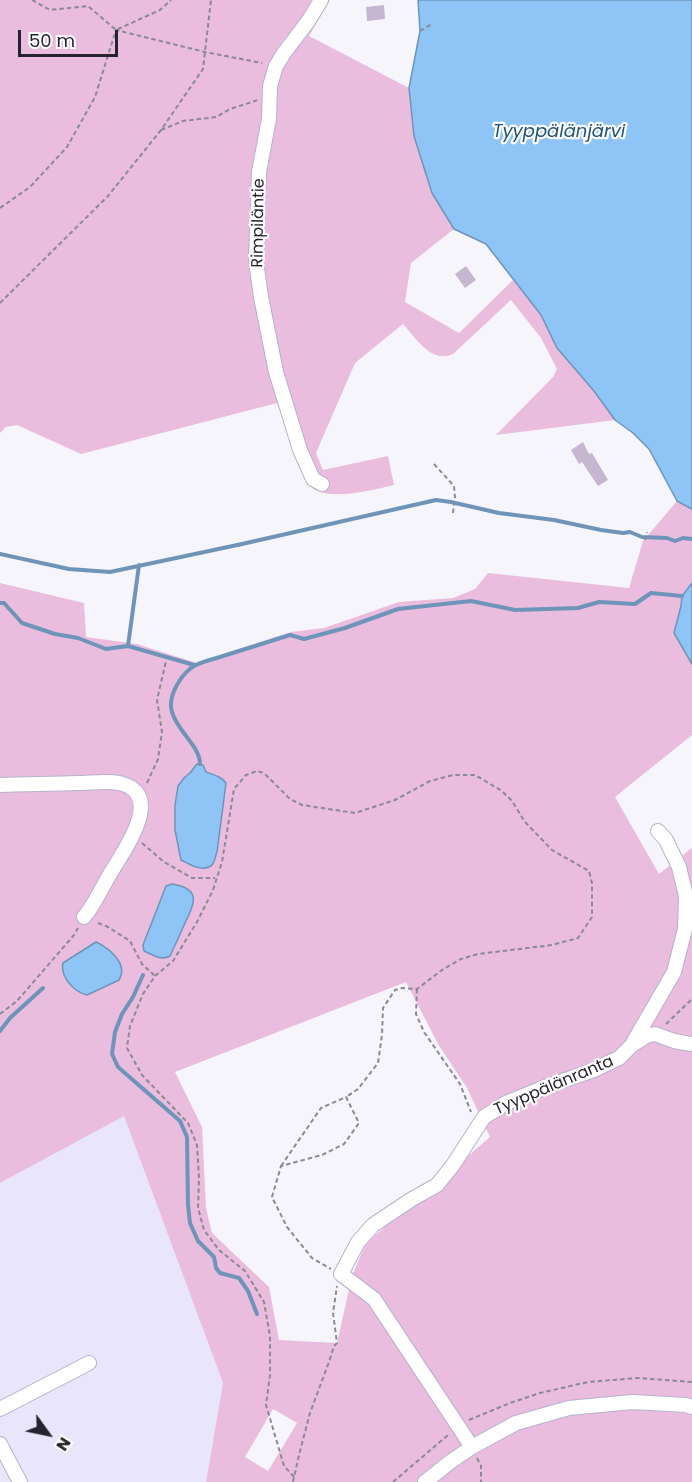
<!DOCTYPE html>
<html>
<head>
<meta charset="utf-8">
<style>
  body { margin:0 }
  #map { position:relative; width:692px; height:1482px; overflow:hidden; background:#f6f5fb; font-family:Poppins,sans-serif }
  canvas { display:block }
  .north { position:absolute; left:18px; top:1404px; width:60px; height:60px; -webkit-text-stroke:4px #fff; paint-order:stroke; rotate:123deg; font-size:16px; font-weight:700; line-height:24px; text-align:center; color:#25232e }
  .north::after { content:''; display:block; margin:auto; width:21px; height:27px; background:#25232e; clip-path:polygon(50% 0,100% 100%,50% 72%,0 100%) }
  .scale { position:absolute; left:18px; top:30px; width:100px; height:27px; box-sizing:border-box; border:3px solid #25232e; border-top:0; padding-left:8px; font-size:18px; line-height:21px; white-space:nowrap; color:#25232e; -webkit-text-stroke:4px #fff; paint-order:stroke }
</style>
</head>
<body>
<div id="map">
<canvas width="692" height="1482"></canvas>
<div class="north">N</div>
<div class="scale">50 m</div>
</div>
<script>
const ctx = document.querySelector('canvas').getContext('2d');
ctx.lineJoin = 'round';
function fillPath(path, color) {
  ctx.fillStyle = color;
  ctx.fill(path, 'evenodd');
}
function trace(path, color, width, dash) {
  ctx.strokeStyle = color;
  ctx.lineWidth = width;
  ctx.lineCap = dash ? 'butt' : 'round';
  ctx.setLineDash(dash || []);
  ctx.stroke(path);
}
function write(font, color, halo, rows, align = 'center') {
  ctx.font = font + ' Poppins,sans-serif';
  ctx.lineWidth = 4.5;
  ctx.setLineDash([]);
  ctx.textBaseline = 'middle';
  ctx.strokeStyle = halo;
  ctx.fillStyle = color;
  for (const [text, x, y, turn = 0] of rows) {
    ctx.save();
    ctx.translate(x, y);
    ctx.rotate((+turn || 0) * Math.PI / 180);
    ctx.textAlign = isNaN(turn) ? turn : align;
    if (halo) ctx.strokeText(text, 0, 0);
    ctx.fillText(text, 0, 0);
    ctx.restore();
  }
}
fillPath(new Path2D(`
  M124 1115 223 1383 206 1482H0V1183Z`), '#e9e6fc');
fillPath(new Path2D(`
  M0 0H330L309 36 409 88 414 136 432 193 454 229 411 263 405 302 459 333 513 280 541 315 557 348 594 391 615 420 496 435 553 377 557 369 541 338 511 300 453 354C431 364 416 338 403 324L355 363 316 453 323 470 388 456 394 485C372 490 322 504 307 483L277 403 85 453 81 454 17 425 6 427 0 433Z
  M677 501 692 509V583L682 596 681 606 674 633 692 664V735L615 797 659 874 692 848V1482H206L223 1383 124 1116 0 1183V583L84 603 86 637 137 644 197 663 291 632 324 628 399 602 453 598 475 589 488 573 629 588 643 541ZM193 771 206 772 218 775 213 863C204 873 192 864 181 860L175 830 185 777ZM105 946 112 952 117 958 83 994 79 991ZM406 982 438 1044 467 1088 490 1137 366 1243 352 1276 337 1343 279 1340 269 1287 212 1233 206 1208 202 1127 175 1072ZM273 1409 297 1423 268 1471 245 1457Z`), '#eabcdd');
const water = new Path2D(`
  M418 0H692V509L677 501 649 449 633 433 615 420 594 391 557 348 541 315 486 244 454 229 432 193 414 136 409 88 420 31Z
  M692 583V664L674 633 681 606 682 596Z
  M197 764 203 765 206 772C214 775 221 776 226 783L217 852C215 856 215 863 211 866 201 872 189 864 181 860L175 830V805L178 786 185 777 190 773Z
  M172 884C203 889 194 904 184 925 180 935 175 945 170 956 161 961 153 955 144 951L143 945 166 886Z
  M96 942C109 948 129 964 119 980L87 995C74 992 60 977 63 963Z`);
fillPath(water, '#8ec5f6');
trace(water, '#6e94ba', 1.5);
trace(new Path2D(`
  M0 554 69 569 110 572 242 544 436 500 451 502 499 513 554 520 601 530 623 533 630 532 642 537 667 538 675 541 683 538 692 539
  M139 565 128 646 194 665
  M0 603H4L22 623 55 634 78 638 106 649 128 646
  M200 764C200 746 177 731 172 712 167 696 182 672 196 665 204 661 214 659 223 656 245 649 267 642 290 635L304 639 345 628 398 609 471 601 515 610 578 608 599 602 635 604 651 593 682 596
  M143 975 133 997 122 1014 115 1032 112 1054 118 1067 180 1121 187 1137 188 1205 190 1223 198 1241 214 1257 216 1268 220 1273 239 1278 248 1291 257 1314
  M0 1031 10 1018 43 988`), '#6e94ba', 4);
fillPath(new Path2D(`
  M384 5 385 19 367 21 366 7Z
  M466 266 476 280 465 288 455 274Z
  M583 442 589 454 592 453 608 480 598 486 582 462 579 464 571 450Z`), '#c6b6cf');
const street = new Path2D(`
  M321 0 309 20 284 53 276 66 270 86 269 119 259 172 256 261 261 297 276 372 300 450 313 479 322 484
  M0 785C26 784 52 784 78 783 93 783 114 779 128 786 161 802 121 855 110 874 101 889 95 904 84 917
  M634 1041 674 972 685 929 686 896 679 867 666 840 658 831
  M0 1409 89 1363
  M0 1444 20 1482
  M472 1447 374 1299 341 1274 358 1242 373 1225 412 1199 437 1185 453 1165 484 1117 506 1103 548 1086 594 1070 619 1058 632 1045 646 1036 655 1034 674 1041 692 1044
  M425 1482 450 1462 472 1447 516 1423 569 1408 632 1402 686 1405 692 1407`);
trace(street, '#b6b2cf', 16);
trace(new Path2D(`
  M32 0 50 10 88 6 116 30 160 10 171 0
  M420 31 432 24
  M161 130 183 121 216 117 230 109 258 100
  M0 208 30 187 67 147 95 97 116 30 205 52 262 63
  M0 303 108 196 161 130 203 69 211 0
  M434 464 454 486 455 497 453 513
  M645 540 647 532
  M147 783 158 759 162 732 157 700 166 661
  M142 843 164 862 192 878H215
  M98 923 108 927 130 941 142 964 155 976
  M417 989 416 1014 424 1032 460 1084 471 1112
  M0 1014 17 1001 74 935 78 928
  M666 1024 692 999
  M281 1166 321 1108 346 1097 359 1123 344 1144 322 1155 281 1166 272 1197 287 1227 312 1258 331 1269
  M469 1420 510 1403 540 1393 588 1382 638 1378 692 1382
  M477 1458 481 1466V1482
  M294 1477 284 1466 266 1405 270 1375V1336L264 1302 245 1271 219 1250 204 1230 198 1208 199 1178 197 1145 188 1123 142 1075 127 1048 130 1026 143 994 155 976 173 961 197 922 213 890 222 862 234 789 246 775 257 771 264 773 290 799 302 805 355 813 395 800 430 781 453 775H475L502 791 512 801 525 822 552 850 589 871 592 883V917L578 938 552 945 478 954 461 959 442 970 417 989 402 988 395 990 383 1008 382 1035 378 1063 358 1089 346 1097
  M293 1482 299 1455 310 1413 329 1362 334 1346 337 1343 333 1313 337 1286
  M393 1482 448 1435`), '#8b8a92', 2, [4.5, 3]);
trace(street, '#fff', 14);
write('16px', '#25232e', '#fff', [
  ["Rimpiläntie",259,223,-89],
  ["Tyyppälänranta",554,1086,-23]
]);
write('italic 18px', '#20527a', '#fff', [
  ["Tyyppälänjärvi",559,132]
]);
</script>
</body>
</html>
